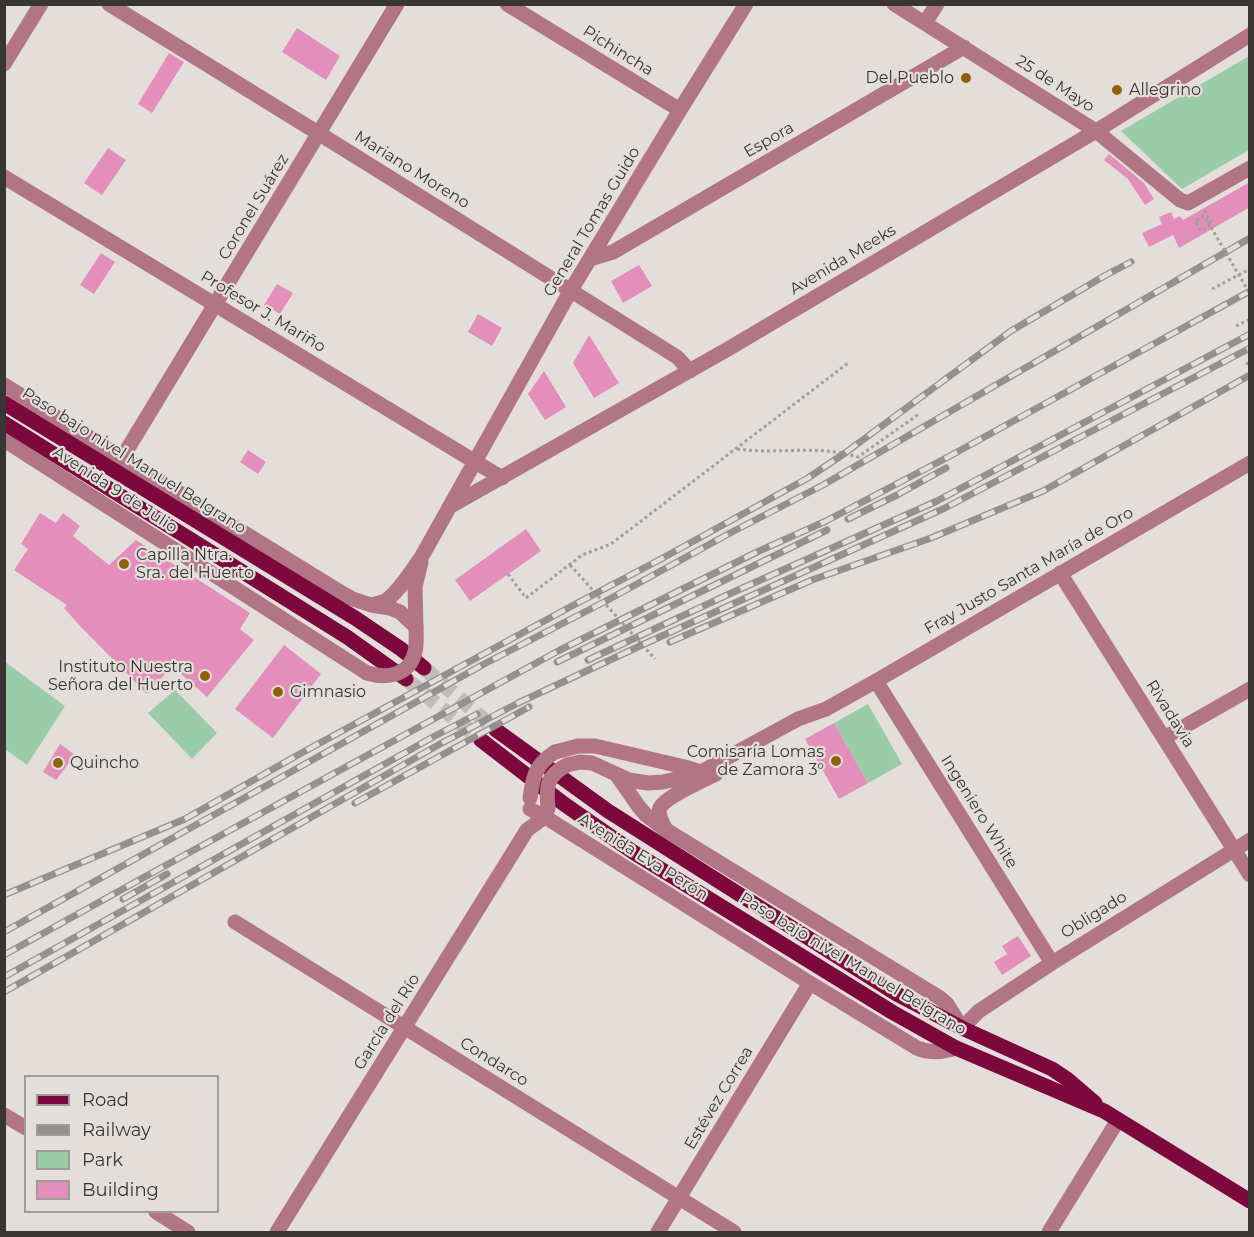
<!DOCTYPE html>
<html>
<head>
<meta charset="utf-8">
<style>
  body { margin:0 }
  #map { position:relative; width:1254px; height:1237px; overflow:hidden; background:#e3deda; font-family:Montserrat,sans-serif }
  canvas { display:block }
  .frame { position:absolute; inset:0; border:6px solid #383635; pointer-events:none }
  .legend { position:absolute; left:24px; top:1075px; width:195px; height:138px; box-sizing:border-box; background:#e3deda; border:2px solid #9f9b98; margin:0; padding:8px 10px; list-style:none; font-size:18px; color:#383635 }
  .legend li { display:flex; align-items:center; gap:12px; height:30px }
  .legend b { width:30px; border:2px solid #9f9b98 }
</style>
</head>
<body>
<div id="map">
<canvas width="1254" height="1237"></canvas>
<div class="frame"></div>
<ul class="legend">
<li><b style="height:8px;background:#7d083e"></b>Road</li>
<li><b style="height:8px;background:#93908d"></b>Railway</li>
<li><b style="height:16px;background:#9acca7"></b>Park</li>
<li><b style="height:16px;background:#e38ebb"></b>Building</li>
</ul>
</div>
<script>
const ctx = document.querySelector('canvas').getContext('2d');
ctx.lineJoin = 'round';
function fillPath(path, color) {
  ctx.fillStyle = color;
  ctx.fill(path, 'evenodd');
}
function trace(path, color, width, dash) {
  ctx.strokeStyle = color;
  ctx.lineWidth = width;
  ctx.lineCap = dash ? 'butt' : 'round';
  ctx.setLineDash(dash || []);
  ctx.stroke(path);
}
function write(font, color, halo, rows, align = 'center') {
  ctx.font = font + ' Montserrat,sans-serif';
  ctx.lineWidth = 4.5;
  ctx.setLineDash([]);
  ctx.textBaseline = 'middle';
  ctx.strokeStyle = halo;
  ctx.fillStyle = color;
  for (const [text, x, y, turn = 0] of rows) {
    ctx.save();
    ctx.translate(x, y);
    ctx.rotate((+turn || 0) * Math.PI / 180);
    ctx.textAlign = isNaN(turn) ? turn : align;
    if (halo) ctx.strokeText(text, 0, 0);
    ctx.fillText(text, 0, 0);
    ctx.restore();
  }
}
fillPath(new Path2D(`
  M1249 56V150L1182 189 1121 131Z
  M4 661 65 706 27 765 5 749Z
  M175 690 217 733 192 759 148 713Z
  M868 704 902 764 868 783 834 723Z`), '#9acca7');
fillPath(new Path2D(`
  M297 28 340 56 326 80 282 52Z
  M169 53 184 62 152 113 138 104Z
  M108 148 126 160 102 195 84 183Z
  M1109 154 1144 183 1154 199 1145 205 1128 179 1104 160Z
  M1250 182V207L1179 248 1173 235 1149 247 1142 233 1162 224 1159 217 1171 212 1174 219 1180 216 1183 220Z
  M101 253 115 262 94 294 80 285Z
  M639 265 652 286 623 303 611 281Z
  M277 284 293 293 280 314 264 305Z
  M478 314 502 328 492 346 468 332Z
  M589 335 619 383 594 398 573 363Z
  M544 371 566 407 545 420 528 394Z
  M248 450 266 462 258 474 240 462Z
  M40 513 56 523 63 513 80 526 73 536 109 565 136 540 250 613 240 629 254 640 207 697 172 666 147 694 79 625 64 608 67 605 14 570 28 549 21 544Z
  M526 529 541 551 470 601 455 580Z
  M284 645 321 674 273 738 235 709Z
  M834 723 868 783 839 799 805 739Z
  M60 744 75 755 56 780 43 772Z
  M1018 936 1031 956 1002 975 994 962 1007 954 1002 946Z`), '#e38ebb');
trace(new Path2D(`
  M424 668 496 730
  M406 679 481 740`), '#c1bcb9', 15, [15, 8]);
trace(new Path2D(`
  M1204 210 1212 224 1201 231 1195 221 1204 216 1208 222
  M1212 289 1250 269
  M1236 326 1250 319
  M1246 364 1250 362
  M737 449C747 450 756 451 765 451 798 451 825 447 858 457L919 414
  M570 565 655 659
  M508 574 526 598 582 555 611 544 848 363`), '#a19e9b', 3, [3, 3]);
trace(new Path2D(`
  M109 4 344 149 677 357 690 371
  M507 4 680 110
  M894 4 1096 131 1180 200 1188 203 1250 168
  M925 23 937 4
  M4 64 41 4
  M4 177 502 478
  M590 259 613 252 964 47
  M4 385 340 592 353 599 371 605 390 608 400 612 416 627
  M4 440 367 673
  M122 458 397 4
  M449 507 728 349 1096 131 1250 35
  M1060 573 1250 875
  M371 605C375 604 381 603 385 601 399 592 412 570 422 556L571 290 680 110 746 4
  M416 627 415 587 421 562
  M876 681 1052 963
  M1164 738 1250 689
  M555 752 578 746H595L689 768 701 772 798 719 826 709 876 681 1250 463
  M567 765 580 762 592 763 629 780 648 783 663 782 702 773
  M616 774 639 807 646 815 666 830 940 998 947 1004 962 1028 979 1011 1052 963 1250 840
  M530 809 545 817 810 983 917 1048C931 1054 942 1052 956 1048
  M666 830C663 823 657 816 660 808 665 797 704 780 716 774
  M235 922 734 1232
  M4 1115 26 1128
  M156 1212 188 1232
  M277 1232 527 830 545 817 548 808
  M658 1232 810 983
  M1049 1232 1118 1120`), '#b27585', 15);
trace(new Path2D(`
  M4 403 355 618 401 649 424 668
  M4 423 347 637 406 679
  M496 730 608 811 895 993 962 1028 1052 1069 1067 1079 1095 1103
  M481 740 564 804 633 852 892 1012 956 1048 1104 1111 1250 1201`), '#7d083e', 15);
const rail = new Path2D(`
  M848 519 897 495 946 468
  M670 642 812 580 931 538 1043 491 1250 375
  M588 660 727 595 937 501 1250 334
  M557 662 827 530
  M355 803 529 707
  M4 895 185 819 296 756 570 607 661 559 808 478 845 453 1011 331 1106 275 1131 262
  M123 899 167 874
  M4 932 486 663 604 602 732 532 823 485 1250 238
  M4 955 139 880 560 650 757 552 826 521 948 457 1250 291
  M4 977 433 737 477 714
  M4 992 440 744 518 703 642 645 945 508 1250 348`);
trace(rail, '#93908d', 7);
trace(rail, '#e3deda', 4.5, [14]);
trace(new Path2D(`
  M1208 222 1250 294`), '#a19e9b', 3, [3, 3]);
trace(new Path2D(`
  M367 673C387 679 409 676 415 652 417 644 416 635 416 627
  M530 798C533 776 536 764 555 752
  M548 808C546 787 546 776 567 765`), '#b27585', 15);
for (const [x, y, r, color] of [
  [966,78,6,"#926011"],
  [1117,90,6,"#926011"],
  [124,564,6,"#926011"],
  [205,676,6,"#926011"],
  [278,692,6,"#926011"],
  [836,761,6,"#926011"],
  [58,763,6,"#926011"]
]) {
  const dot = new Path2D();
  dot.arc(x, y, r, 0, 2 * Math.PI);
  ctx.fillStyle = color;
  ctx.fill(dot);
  trace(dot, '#e3deda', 2);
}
write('16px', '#383635', '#e3deda', [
  ["Pichincha",618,51,32],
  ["25 de Mayo",1055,84,33],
  ["Espora",769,140,-30],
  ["Mariano Moreno",412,170,32],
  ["Coronel Suárez",254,207,-59],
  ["General Tomas Guido",592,222,-59],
  ["Avenida Meeks",843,260,-31],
  ["Profesor J. Mariño",263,312,31],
  ["Paso bajo nivel Manuel Belgrano",134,461,32],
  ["Avenida 9 de Julio",115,490,33],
  ["Fray Justo Santa María de Oro",1029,571,-30],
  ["Rivadavia",1170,714,58],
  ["Ingeniero White",979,812,58],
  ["Avenida Eva Perón",643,857,32],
  ["Obligado",1094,915,-32],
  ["Paso bajo nivel Manuel Belgrano",853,964,31],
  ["García del Río",387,1022,-58],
  ["Condarco",494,1062,32],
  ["Estévez Correa",719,1098,-59]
]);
write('16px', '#383635', '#e3deda', [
  ["Del Pueblo",954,78,"right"],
  ["Allegrino",1129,90],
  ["Capilla Ntra.",136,555],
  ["Sra. del Huerto",136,573],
  ["Instituto Nuestra",193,667,"right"],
  ["Señora del Huerto",193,685,"right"],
  ["Gimnasio",290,692],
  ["Comisaría Lomas",824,752,"right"],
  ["de Zamora 3°",824,770,"right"],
  ["Quincho",70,763]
], 'left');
</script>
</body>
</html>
